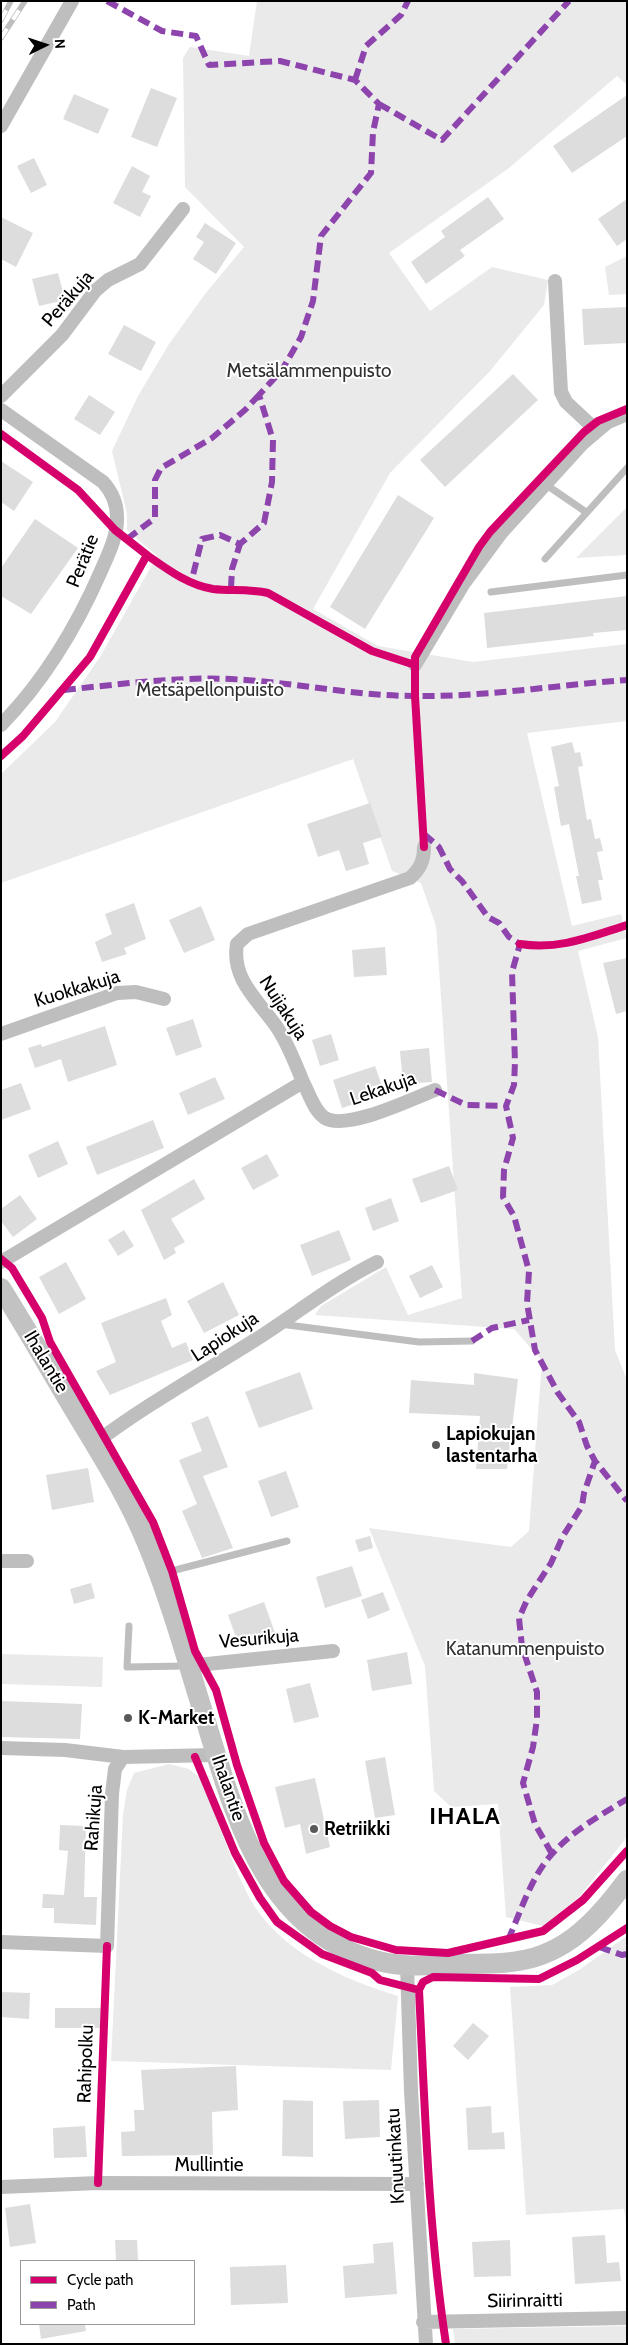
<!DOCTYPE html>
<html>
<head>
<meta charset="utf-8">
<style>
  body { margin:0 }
  #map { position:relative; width:628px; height:2345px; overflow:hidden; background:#fff; font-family:Cabin,sans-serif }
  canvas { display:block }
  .frame { position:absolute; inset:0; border:2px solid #000; pointer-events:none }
  .legend { position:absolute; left:20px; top:2260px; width:175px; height:65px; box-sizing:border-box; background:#fff; border:1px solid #999; margin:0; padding:6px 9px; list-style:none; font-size:15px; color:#000 }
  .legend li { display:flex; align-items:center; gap:10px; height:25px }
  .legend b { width:25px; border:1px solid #999 }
  .north { position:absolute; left:20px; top:20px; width:50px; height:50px; -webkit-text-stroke:4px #fff; paint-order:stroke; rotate:86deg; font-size:14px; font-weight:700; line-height:20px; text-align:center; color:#000 }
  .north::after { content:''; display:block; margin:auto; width:18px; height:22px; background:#000; clip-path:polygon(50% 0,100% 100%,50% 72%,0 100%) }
</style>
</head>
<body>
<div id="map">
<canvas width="628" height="2345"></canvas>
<div class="frame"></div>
<ul class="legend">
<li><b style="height:6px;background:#d6006c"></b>Cycle path</li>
<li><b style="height:6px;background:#8e44ad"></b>Path</li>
</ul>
<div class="north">N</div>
</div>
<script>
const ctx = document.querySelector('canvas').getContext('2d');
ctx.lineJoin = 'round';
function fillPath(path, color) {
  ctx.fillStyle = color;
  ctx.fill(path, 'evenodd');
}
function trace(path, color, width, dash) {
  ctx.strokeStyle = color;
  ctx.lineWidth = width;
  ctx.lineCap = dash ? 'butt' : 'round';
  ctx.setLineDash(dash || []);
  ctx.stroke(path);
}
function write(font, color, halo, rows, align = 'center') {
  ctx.font = font + ' Cabin,sans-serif';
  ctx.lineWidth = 4;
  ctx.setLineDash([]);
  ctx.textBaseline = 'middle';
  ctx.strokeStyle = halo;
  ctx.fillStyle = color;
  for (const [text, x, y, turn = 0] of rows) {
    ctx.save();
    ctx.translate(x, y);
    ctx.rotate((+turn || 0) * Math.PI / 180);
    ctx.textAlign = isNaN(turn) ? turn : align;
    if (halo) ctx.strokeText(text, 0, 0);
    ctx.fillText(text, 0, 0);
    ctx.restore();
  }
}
fillPath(new Path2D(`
  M257 1H627V85L617 76 509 168 389 253 430 311 492 267 548 280 544 305 490 371 390 473 313 609 378 646 473 662 627 644V721L527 733 572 926 621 914 627 938 578 951 598 1037 615 1350 627 1380V1837L579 1897 543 1926 506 1917 498 1804 451 1807 434 1791 425 1666 369 1528 511 1547 529 1531 542 1361 514 1329 315 1315 321 1306 386 1267 408 1315 462 1298 436 926 421 883 392 871 353 759 1 883V774L55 722 100 657 157 556 127 530V514L112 451 138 396 169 344 205 294 244 247 185 187 183 58 190 47 249 56Z
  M627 256V294L609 295 605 267Z
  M627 507V555L576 558Z
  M1 1654 103 1657 102 1687 1 1684Z
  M169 1764 189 1769 199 1777C218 1816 229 1859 249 1897 278 1951 343 1979 398 1996L391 2070 111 2061 123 1815 127 1790 134 1773Z
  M627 1936V2228L624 2209 526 2215 510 1987 552 1985 579 1970Z
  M627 2326V2344H455L453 2329Z`), '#eaeaea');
fillPath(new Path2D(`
  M151 88 177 98 157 147 131 137Z
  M74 94 109 109 98 134 63 119Z
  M627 95V136L572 173 553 146Z
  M34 158 47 185 31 193 17 166Z
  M132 166 150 176 142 192 151 196 140 217 113 203Z
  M488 197 504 219 460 250 465 256 426 284 411 262 445 237 441 231Z
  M627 199V239L617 246 598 219Z
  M1 217 33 233 16 267 1 259Z
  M205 223 236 243 216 274 193 259 204 242 196 237Z
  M58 273 65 300 39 306 32 279Z
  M627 307V343L584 345 582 309Z
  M124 325 156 342 141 371 108 354Z
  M513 374 538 400 445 487 420 460Z
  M89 395 115 412 100 435 74 419Z
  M1 461 33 482 14 511 1 502Z
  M398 495 434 518 365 629 330 607Z
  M35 519 78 548 31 614 1 596V568Z
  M627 596V630L593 633 594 636 487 648 484 613Z
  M572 742 575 753 580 752 583 766 578 767 587 820 591 819 595 839 600 838 603 851 597 852 603 880H598L602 900 582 904 576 876H579L569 824 561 826 554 787 559 786 551 747Z
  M370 803 382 837 363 843 369 864 346 871 339 850 318 857 307 824Z
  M134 903 146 939 124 948 127 954 102 962 95 942 112 934 105 914Z
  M201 906 215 940 184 953 169 920Z
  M385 947 387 975 354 977 352 950Z
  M627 958V1011L616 1014 603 963Z
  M193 1019 202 1047 176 1056 166 1028Z
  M105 1026 117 1065 68 1082 61 1059 35 1068 28 1048 41 1044 42 1047Z
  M331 1034 339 1060 320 1066 312 1040Z
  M429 1048 432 1082 403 1084 400 1051Z
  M375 1066 385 1094 342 1108 333 1080Z
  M215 1077 225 1099 188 1115 179 1093Z
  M21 1083 31 1109 1 1120V1090Z
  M153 1120 164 1148 97 1175 86 1147Z
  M58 1141 68 1164 38 1178 28 1155Z
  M267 1154 279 1176 253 1190 241 1168Z
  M449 1166 458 1190 421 1203 412 1179Z
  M194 1179 205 1199 171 1219 185 1242 174 1248 176 1253 164 1260 141 1210Z
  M20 1195 37 1219 13 1237 1 1221V1209Z
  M391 1198 399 1221 373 1231 365 1208Z
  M124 1230 134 1246 118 1256 108 1240Z
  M339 1230 351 1260 312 1276 300 1245Z
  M66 1262 86 1299 59 1314 39 1277Z
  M432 1265 443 1287 420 1298 409 1276Z
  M223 1282 239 1315 204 1333 187 1301Z
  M166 1298 172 1315 161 1321 172 1348 186 1342 193 1360 110 1395 96 1371 116 1362 101 1323Z
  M300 1372 313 1409 259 1428 245 1392Z
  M474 1373 518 1379 507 1469H476L480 1416 409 1413 411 1380 474 1385Z
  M208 1416 228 1467 203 1476 233 1548 202 1558 182 1511 197 1504 179 1460 202 1451 191 1423Z
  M88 1468 94 1502 52 1510 46 1475Z
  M286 1471 299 1507 271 1517 258 1481Z
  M370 1536 373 1548 359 1552 355 1540Z
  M352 1566 362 1596 325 1608 316 1577Z
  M91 1583 95 1598 74 1604 70 1589Z
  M383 1592 390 1610 368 1619 361 1600Z
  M264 1602 275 1633 239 1646 228 1615Z
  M407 1652 412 1684 372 1691 367 1660Z
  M310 1683 319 1717 294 1723 286 1689Z
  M1 1701 82 1704 80 1739 1 1737Z
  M385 1757 395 1815 375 1818 365 1761Z
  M315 1778 330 1847 306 1854 300 1824 285 1828 275 1787Z
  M60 1825 86 1826 84 1897H97L96 1925 54 1923V1908H42L43 1894 64 1895 68 1851 59 1850Z
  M1 1992 30 1993 29 2019 1 2017Z
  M55 2008H101V2028H55Z
  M473 2023 489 2036 468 2060 453 2046Z
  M236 2066 238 2110 212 2112 213 2155 122 2156 121 2132 135 2131 134 2110H144L141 2070Z
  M283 2100 313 2101V2157L282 2156Z
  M379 2100 380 2137 345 2139 343 2101Z
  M491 2106 492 2133 504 2132 505 2149 468 2150 466 2108Z
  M85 2126 87 2157 54 2158 53 2128Z
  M30 2204 36 2243 10 2247 5 2208Z
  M605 2235 607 2263 619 2262 621 2281 575 2284 572 2237Z
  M115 2240H137L138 2261H116Z
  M510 2240 511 2276 474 2277 472 2242Z
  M393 2242 397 2294 345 2298 343 2266 374 2263 373 2244Z
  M286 2265 288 2303 231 2305 230 2267Z
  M39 2324H85L86 2331 41 2339Z`), '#ddd');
trace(new Path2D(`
  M545 484 586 512
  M545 559 627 468
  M491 592 627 575
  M280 1324 419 1342 472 1341
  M160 1574 287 1541
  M129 1626 127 1667 186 1666`), '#bebebe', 7);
trace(new Path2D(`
  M1 126 72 1
  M555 281 561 392 566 402 596 430
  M1 396 62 335 95 291 108 280 140 264 183 209
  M1 410 103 482C112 492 117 503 117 517 118 535 108 555 101 571 76 628 45 680 1 725
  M415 665 464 583 501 533 582 444 608 422 627 414
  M1 1034 117 993 136 992 164 999
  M303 1082C309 1093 314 1111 325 1118 346 1131 412 1099 435 1090
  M1 1262 303 1082C295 1063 288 1043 276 1026 258 1000 231 979 237 944L248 934 410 878C420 869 424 861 424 847
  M94 1444C144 1406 201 1374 255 1340 296 1314 333 1284 377 1262
  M1 1561H27
  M188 1666 333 1651
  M1 1748 65 1750 123 1757
  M1 1942 107 1946 112 1794 115 1769 123 1757 216 1755
  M407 1965 411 2091 426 2344
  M1 2187 98 2183 417 2184
  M423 2322 627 2318`), '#bebebe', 14);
trace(new Path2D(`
  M1 1288C28 1331 53 1375 79 1418 104 1459 130 1501 148 1546 172 1604 188 1665 207 1725 236 1821 267 1933 378 1961 404 1968 432 1965 459 1964 478 1963 498 1965 518 1961 567 1954 599 1918 627 1880`), '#c2c2c2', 20);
const rail = new Path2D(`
  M1 20 11 1
  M1 38 25 1`);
trace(rail, '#bdbdbd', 5.5);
trace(rail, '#fff', 4, [11]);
trace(new Path2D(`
  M107 1 162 31 196 36 209 65 280 61 355 80 379 104 373 132 371 173 321 236 313 301 301 337 282 370 259 395 273 440 272 482 264 523 240 544 220 535 202 539 191 583
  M355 80 366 46 401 15 408 1
  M379 104 442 140 569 1
  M127 539 155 518V480L161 468 212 438 245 410 259 395
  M231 588 232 569 240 544
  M64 690C123 684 187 675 246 680 302 684 358 696 415 696 485 697 557 685 627 680
  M424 834 439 847 450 869 462 881 488 917 499 923 509 937 520 944 512 972 515 1062 514 1085 506 1106 513 1138 504 1170 503 1197 514 1216 529 1271 527 1303 535 1350 558 1393 579 1422 587 1446 595 1461 627 1501
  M435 1090 466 1105 506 1106
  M472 1341 492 1328 529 1320
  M552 1854 535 1824 523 1783 533 1747 537 1719V1692L522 1647 519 1618 527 1600 551 1563 563 1536 582 1506 584 1493 595 1461
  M508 1940C521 1911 531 1877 552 1854 573 1830 601 1815 627 1799
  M599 1947 622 1955 627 1954`), '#8e44ad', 6, [12, 6]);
trace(new Path2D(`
  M1 434 78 490 115 530 147 555 90 657 23 736 1 756
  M147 555C167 569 188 585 213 589 231 591 249 589 268 593L372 651 415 665
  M424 847 415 696V657L479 547 490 532 584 432 598 421 627 409
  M520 944C560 950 589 937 627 925
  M1 1259 12 1268 42 1318 50 1342 153 1522 172 1571 195 1651 216 1690 237 1765 264 1843 284 1881 311 1912 330 1926 351 1937 396 1950 448 1953 543 1931 583 1900 627 1851
  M195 1757 235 1853 260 1898 277 1922 322 1954 372 1973 380 1980 419 1990
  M98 2183 107 1946
  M446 2344C428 2226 425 2108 419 1990L423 1982 433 1977 539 1979 577 1960 627 1928`), '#d6006c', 8);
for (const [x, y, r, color] of [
  [436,1445,5,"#595959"],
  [128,1718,5,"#595959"],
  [314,1829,5,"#595959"]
]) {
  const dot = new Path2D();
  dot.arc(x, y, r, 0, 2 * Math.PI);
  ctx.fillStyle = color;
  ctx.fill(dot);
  trace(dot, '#fff', 2);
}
write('19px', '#000', '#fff', [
  ["Peräkuja",68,299,-49],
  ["Perätie",83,561,-68],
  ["Kuokkakuja",77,989,-17],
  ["Nuijakuja",283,1008,57],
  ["Lekakuja",383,1089,-19],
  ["Lapiokuja",225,1337,-33],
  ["Ihalantie",46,1362,59],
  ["Vesurikuja",259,1639,-5],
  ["Ihalantie",228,1788,71],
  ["Rahikuja",94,1818,-86],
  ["Rahipolku",86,2064,-88],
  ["Knuutinkatu",396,2156,-93],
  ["Mullintie",209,2165],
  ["Siirinraitti",525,2301,-1]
]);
write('19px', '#303030', '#fff', [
  ["Metsälammenpuisto",309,371],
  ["Metsäpellonpuisto",210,690],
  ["Katanummenpuisto",525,1649]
]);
write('bold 19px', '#000', '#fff', [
  ["Lapiokujan",446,1434],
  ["lastentarha",446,1456],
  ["K-Market",138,1718],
  ["Retriikki",324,1829]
], 'left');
ctx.letterSpacing = '1px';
write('bold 24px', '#000', '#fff', [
  ["IHALA",465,1817]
]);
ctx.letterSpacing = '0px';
</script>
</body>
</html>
